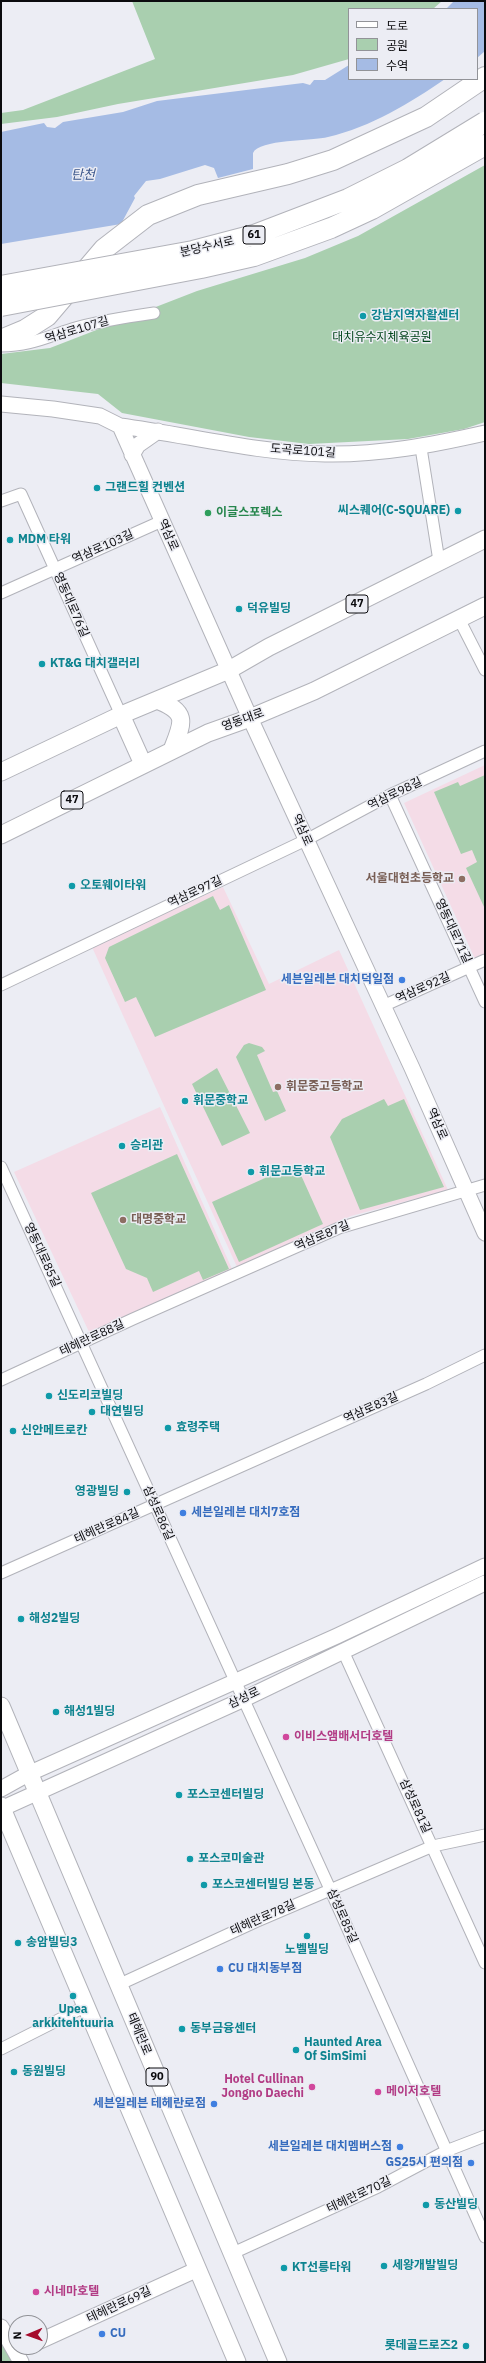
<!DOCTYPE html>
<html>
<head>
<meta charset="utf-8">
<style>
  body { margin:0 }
  #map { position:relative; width:486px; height:2363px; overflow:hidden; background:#ecedf4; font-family:"IBM Plex Sans","Noto Sans KR",sans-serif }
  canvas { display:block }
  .frame { position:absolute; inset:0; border:2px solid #0b0b0e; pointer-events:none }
  .legend { position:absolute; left:348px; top:8px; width:130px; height:72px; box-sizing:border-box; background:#ecedf4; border:1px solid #929398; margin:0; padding:5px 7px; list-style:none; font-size:12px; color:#0b0b0e }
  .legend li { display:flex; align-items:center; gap:8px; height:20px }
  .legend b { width:20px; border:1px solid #929398 }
  .north { position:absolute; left:8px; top:2315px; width:40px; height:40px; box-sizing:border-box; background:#ecedf4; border:1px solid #929398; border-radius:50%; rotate:268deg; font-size:11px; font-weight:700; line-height:16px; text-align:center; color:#0b0b0e }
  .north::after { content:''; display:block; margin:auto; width:14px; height:18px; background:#a60b2c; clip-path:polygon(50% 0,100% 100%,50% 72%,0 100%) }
</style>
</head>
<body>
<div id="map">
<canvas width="486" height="2363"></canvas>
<div class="frame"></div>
<ul class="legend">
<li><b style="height:5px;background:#fff"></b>도로</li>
<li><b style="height:11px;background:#a9cfaf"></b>공원</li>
<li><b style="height:11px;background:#a5bbe4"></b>수역</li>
</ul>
<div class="north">N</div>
</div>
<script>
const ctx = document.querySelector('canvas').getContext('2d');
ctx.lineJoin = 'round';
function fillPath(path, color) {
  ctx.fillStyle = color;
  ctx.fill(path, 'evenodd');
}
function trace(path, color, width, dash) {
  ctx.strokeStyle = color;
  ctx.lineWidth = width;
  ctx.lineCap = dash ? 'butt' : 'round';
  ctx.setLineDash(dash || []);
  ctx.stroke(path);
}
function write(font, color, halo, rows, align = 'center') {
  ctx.font = font + ' "IBM Plex Sans","Noto Sans KR",sans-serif';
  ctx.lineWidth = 3;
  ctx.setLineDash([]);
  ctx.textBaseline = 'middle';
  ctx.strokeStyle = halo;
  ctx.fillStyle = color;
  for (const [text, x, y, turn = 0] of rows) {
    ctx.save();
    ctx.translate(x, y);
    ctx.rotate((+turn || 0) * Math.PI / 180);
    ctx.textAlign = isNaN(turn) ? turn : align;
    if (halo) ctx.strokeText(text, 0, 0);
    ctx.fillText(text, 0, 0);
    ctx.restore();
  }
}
fillPath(new Path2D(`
  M485 765V955L475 959 404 803Z
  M223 887 269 984 339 950 448 1190 351 1216 237 1267 92 947Z
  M160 1107 232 1269 90 1334 14 1172Z`), '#f4dce7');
fillPath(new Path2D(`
  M132 1H442L433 9H349V59L293 75 118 104 57 117 1 124V113L23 110 155 59Z
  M485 165V422L464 429 408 439 309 444 249 437 122 413 98 394 1 383V354L50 348 197 291 305 258 358 236Z
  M485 775V909L466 868 477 862 472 850 461 854 434 792 458 782 460 786Z
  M213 896 220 910 229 905 266 990 155 1037 136 997 125 1002 105 958 109 947Z
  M249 1043 262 1047 265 1051 257 1055 273 1092 277 1091 286 1111 265 1121 236 1057 244 1045Z
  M217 1068 250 1133 222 1146 192 1084Z
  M384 1099 388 1106 404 1099 444 1187 360 1210 330 1137 342 1119Z
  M177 1154 229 1269 203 1280 199 1271 153 1292 147 1278 126 1269 91 1193Z
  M296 1164 323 1224 239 1262 212 1202Z
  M1 2335 15 2362H1Z`), '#a9cfaf');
fillPath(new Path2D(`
  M454 1H485V51L477 58V9H446Z
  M349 65V79H445C410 103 371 127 328 137 313 141 259 139 253 153V169L218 178 214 168 205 165 160 179 146 181 134 196 135 198 121 224 1 244V132L44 123 47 127 55 128 63 122 123 112 157 101 303 83 310 85 314 80H325Z`), '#a5bbe4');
const street = new Path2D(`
  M1 346C30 346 46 337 72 329 99 321 126 317 154 313
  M421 448 439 561
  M1 501 21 494 121 715
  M1 593 162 521
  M459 619 485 670
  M390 795 485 1002
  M1 985 306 840 390 795 485 751
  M383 1006 485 960
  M1 1167 330 1889 485 2237
  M1 1380 133 1319 339 1228 485 1185
  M1 1573 426 1384 485 1355
  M343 1651 485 1963
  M118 1985 255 1922 433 1846 485 1835
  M1 2049 86 2006
  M233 2253 378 2187 446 2151 485 2136`);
const secondary = new Path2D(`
  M1 404 53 409 100 416 120 426C188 435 257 453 325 454 380 455 432 445 485 433
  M120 426 250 718 412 1068 485 1233
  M132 455 138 445 158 431
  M1 1789 28 1774 337 1636 485 1566
  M1 1809 242 1700 485 1583
  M1 2327 21 2362
  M40 2341 198 2269`);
const primary = new Path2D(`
  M157 700C189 713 183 722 172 750
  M121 715 143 764
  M1 772 121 715 229 670 269 647 485 539
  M1 835 208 733 250 718 314 691 485 606
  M1 1706 278 2362
  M1 1806 237 2362`);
const highway = new Path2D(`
  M1 340 25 330 47 316 104 249 148 215 198 195 288 174 333 160 426 117 485 77`);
trace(street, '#b2b3ba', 13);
trace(secondary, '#b2b3ba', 17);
trace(primary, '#b2b3ba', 19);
trace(highway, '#b2b3ba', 22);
trace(street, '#fff', 11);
trace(secondary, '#fff', 15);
trace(primary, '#fff', 17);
trace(highway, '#fff', 20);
const highwayBridge = new Path2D(`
  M1 286 193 251 254 235 348 199 408 169 485 122
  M1 306 201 268 254 256 331 228 372 209 485 145`);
trace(highwayBridge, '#b2b3ba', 22, []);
trace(highwayBridge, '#fff', 20);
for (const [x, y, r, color] of [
  [363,316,4,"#0f9aa8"],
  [97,488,4,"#0f9aa8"],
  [458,511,4,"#0f9aa8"],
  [208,513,4,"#2e9e5b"],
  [10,540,4,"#0f9aa8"],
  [239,609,4,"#0f9aa8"],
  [42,664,4,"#0f9aa8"],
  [462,879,4,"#8d6e63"],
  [72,886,4,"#0f9aa8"],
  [402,980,4,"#3f7fe0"],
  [278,1087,4,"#8d6e63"],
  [185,1101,4,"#0f9aa8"],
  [122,1146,4,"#0f9aa8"],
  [251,1172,4,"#0f9aa8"],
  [123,1220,4,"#8d6e63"],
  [49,1396,4,"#0f9aa8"],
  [92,1412,4,"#0f9aa8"],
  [168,1428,4,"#0f9aa8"],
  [13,1431,4,"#0f9aa8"],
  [127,1492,4,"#0f9aa8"],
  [183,1513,4,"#3f7fe0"],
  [21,1619,4,"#0f9aa8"],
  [56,1712,4,"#0f9aa8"],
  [286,1737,4,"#d1479c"],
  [179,1795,4,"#0f9aa8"],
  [190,1859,4,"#0f9aa8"],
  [204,1885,4,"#0f9aa8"],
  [307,1936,4,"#0f9aa8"],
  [18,1943,4,"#0f9aa8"],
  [220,1969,4,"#3f7fe0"],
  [73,1996,4,"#0f9aa8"],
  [182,2029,4,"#0f9aa8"],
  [296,2050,4,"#0f9aa8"],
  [14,2072,4,"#0f9aa8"],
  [312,2087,4,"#d1479c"],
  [378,2092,4,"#d1479c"],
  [214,2104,4,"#3f7fe0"],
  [400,2147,4,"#3f7fe0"],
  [471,2163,4,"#3f7fe0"],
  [426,2205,4,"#0f9aa8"],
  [384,2266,4,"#0f9aa8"],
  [284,2268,4,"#0f9aa8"],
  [36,2292,4,"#d1479c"],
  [102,2334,4,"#3f7fe0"],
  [466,2346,4,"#0f9aa8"]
]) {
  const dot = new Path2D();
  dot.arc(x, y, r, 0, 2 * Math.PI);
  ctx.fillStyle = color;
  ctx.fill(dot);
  trace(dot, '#ecedf4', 1.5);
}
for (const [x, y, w] of [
  [254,235,22],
  [357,604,22],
  [72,800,22],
  [157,2077,22]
]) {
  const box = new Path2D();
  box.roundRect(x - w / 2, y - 9, w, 18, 3);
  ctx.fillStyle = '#ecedf4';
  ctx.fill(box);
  trace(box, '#0b0b0e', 1);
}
write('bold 11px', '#0b0b0e', null, [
  ["61",254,235],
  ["47",357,604],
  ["47",72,800],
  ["90",157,2077]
]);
write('12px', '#0b0b0e', '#ecedf4', [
  ["분당수서로",207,247,-13],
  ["역삼로107길",77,330,-17],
  ["도곡로101길",303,451,4],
  ["역삼로",168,535,66],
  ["역삼로103길",103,547,-24],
  ["영동대로76길",71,605,66],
  ["영동대로",243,720,-20],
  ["역삼로98길",395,794,-26],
  ["역삼로",302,830,66],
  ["역삼로97길",195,892,-25],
  ["영동대로71길",453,931,65],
  ["역삼로92길",423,988,-24],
  ["역삼로",437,1124,66],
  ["역삼로87길",322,1236,-23],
  ["영동대로85길",42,1255,65],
  ["테헤란로88길",92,1338,-25],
  ["역삼로83길",371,1408,-24],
  ["삼성로86길",158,1513,66],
  ["테헤란로84길",107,1526,-24],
  ["삼성로",244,1698,-25],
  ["삼성로81길",415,1806,65],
  ["삼성로85길",342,1916,66],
  ["테헤란로78길",263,1918,-24],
  ["테헤란로",139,2034,67],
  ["테헤란로70길",359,2195,-25],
  ["테헤란로69길",119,2305,-25]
]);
write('bold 12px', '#0d838f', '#ecedf4', [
  ["강남지역자활센터",371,316],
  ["그랜드힐 컨벤션",105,488],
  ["씨스퀘어(C-SQUARE)",450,511,"right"],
  ["MDM 타워",18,540],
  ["덕유빌딩",247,609],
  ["KT&G 대치갤러리",50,664],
  ["오토웨이타워",80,886],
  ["휘문중학교",193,1101],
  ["승리관",130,1146],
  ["휘문고등학교",259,1172],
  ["신도리코빌딩",57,1396],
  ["대연빌딩",100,1412],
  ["효령주택",176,1428],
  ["신안메트로칸",21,1431],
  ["영광빌딩",119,1492,"right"],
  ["해성2빌딩",29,1619],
  ["해성1빌딩",64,1712],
  ["포스코센터빌딩",187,1795],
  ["포스코미술관",198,1859],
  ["포스코센터빌딩 본동",212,1885],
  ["송암빌딩3",26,1943],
  ["노벨빌딩",307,1950,"center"],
  ["Upea",73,2010,"center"],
  ["arkkitehtuuria",73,2024,"center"],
  ["동부금융센터",190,2029],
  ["Haunted Area",304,2043],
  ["Of SimSimi",304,2057],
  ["동원빌딩",22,2072],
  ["동산빌딩",434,2205],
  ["세왕개발빌딩",392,2266],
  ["KT선릉타워",292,2268],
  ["롯데골드로즈2",458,2346,"right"]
], 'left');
write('12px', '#01441a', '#ecedf4', [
  ["대치유수지체육공원",382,338]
]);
write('bold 12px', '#27864d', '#ecedf4', [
  ["이글스포렉스",216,513]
], 'left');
write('bold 12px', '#785e54', '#ecedf4', [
  ["서울대현초등학교",454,879,"right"],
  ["휘문중고등학교",286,1087],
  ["대명중학교",131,1220]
], 'left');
write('bold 12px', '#366cbe', '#ecedf4', [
  ["세븐일레븐 대치덕일점",394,980],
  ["세븐일레븐 대치7호점",191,1513,"left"],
  ["CU 대치동부점",228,1969,"left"],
  ["세븐일레븐 테헤란로점",206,2104],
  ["세븐일레븐 대치멤버스점",392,2147],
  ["GS25시 편의점",463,2163],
  ["CU",110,2334,"left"]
], 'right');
write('bold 12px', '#b23c85', '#ecedf4', [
  ["이비스앰배서더호텔",294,1737],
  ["Hotel Cullinan",304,2080,"right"],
  ["Jongno Daechi",304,2094,"right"],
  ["메이저호텔",386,2092],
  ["시네마호텔",44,2292]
], 'left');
write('italic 13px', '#3b568b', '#ecedf4', [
  ["탄천",83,175]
]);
</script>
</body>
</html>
